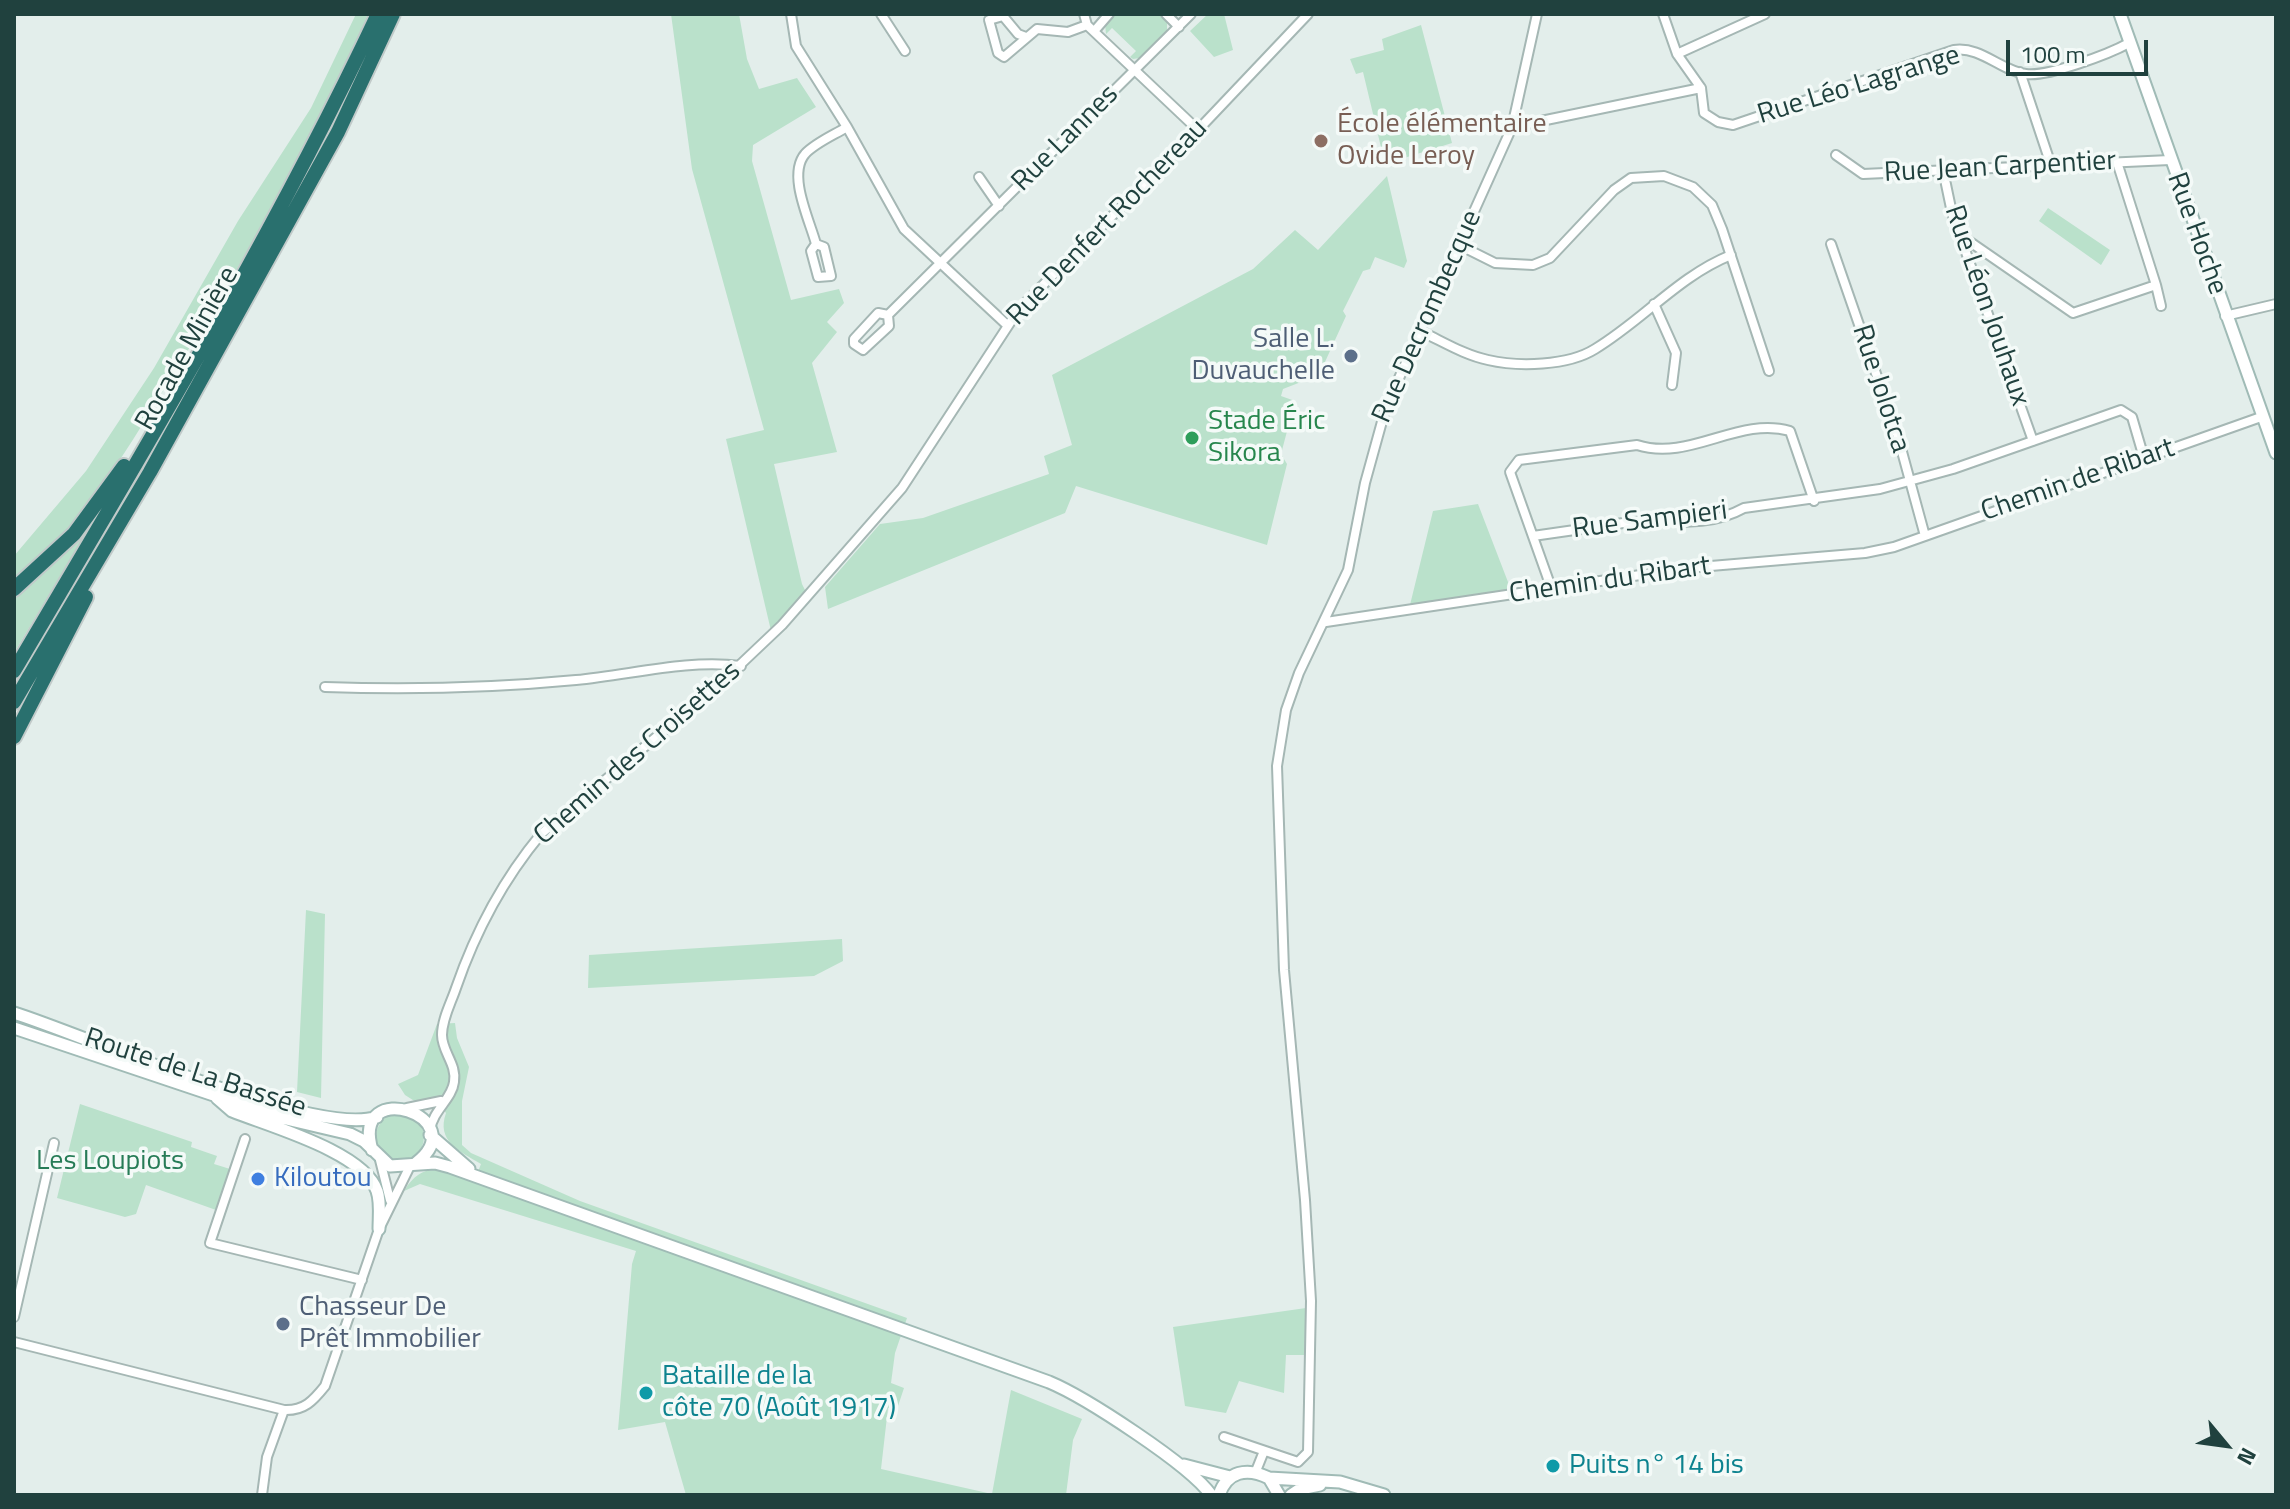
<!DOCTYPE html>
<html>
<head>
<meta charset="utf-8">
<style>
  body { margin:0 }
  #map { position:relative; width:2290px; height:1509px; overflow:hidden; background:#e3eeeb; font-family:"Titillium Web",sans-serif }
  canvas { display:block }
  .frame { position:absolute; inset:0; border:16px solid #20413e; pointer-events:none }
  .north { position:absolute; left:2186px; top:1405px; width:80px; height:80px; -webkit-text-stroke:6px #f4faf8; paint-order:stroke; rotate:119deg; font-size:22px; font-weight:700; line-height:32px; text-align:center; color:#20413e }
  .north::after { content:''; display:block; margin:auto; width:28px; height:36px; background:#20413e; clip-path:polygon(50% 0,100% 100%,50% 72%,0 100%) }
  .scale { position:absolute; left:2006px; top:40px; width:142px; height:36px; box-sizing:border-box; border:4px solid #20413e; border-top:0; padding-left:10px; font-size:24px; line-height:28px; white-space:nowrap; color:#20413e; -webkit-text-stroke:6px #f4faf8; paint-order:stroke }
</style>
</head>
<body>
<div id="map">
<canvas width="2290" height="1509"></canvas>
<div class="frame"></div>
<div class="north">N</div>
<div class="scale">100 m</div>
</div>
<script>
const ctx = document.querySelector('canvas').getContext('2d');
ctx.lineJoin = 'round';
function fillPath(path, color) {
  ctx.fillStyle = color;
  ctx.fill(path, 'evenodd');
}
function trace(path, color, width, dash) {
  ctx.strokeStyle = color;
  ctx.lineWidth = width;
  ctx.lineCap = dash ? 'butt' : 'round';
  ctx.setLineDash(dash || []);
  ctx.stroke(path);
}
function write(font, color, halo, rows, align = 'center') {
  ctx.font = font + ' "Titillium Web",sans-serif';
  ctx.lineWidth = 7;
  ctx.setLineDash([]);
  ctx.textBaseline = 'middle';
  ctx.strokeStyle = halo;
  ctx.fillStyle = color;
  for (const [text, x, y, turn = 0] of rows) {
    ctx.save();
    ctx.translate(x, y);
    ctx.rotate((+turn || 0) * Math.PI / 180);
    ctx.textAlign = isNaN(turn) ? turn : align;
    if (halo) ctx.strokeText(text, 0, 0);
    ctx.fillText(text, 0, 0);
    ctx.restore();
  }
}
fillPath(new Path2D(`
  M356 14H368C316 137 247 255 177 368 130 444 87 524 14 578V556L86 471 154 368 238 221 311 108Z
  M671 14H739L747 59 759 89 797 78 816 107 753 145 752 161 791 300 839 289 844 303 827 322 837 332 812 363 837 452 774 464 802 584 808 596 772 635 726 439 764 430 692 169Z
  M1116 14H1159L1167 22V31L1140 58 1133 59 1130 57 1136 51 1112 28 1106 34 1105 24Z
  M1208 14H1224L1233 50 1214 57 1190 31Z
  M1421 25 1452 143 1385 164 1363 72 1356 74 1350 59 1384 50 1382 39Z
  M1387 176 1407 261 1404 268 1375 257 1370 269 1363 271 1343 311 1346 316 1319 375 1283 389 1281 396 1295 401 1281 454 1287 464 1267 545 1076 486 1065 513 828 609 825 587 880 524 923 518 1049 474 1044 456 1072 445 1052 375 1253 269 1295 230 1318 250Z
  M2048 208 2110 250 2101 265 2039 221Z
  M1478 504 1513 595 1409 609 1433 511Z
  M81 533 84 536 14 653V596Z
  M306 910 325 914 321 1098 297 1092Z
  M842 939 843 961 814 976 588 988 589 955Z
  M455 1023 457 1038 469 1067 462 1101V1145L471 1153 580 1201 907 1318 895 1353 891 1383 904 1388 897 1409 888 1408 881 1469 992 1494 1011 1390 1082 1419 1073 1440 1066 1495H686L665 1422 618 1430 632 1264 636 1251 420 1184 404 1191C423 1159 444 1170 474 1182L481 1164C459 1151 436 1141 446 1113L433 1097 416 1102 405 1095 398 1084 418 1075 437 1024Z
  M80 1104 192 1142 191 1147 217 1156 214 1164 230 1169 216 1210 146 1185 136 1214 125 1217 57 1198Z
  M376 1137a24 24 0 1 1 48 0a24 24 0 1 1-48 0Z
  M1306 1308 1307 1355H1286L1284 1393 1239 1381 1226 1413 1185 1406 1173 1327Z`), '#bae1cb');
const street = new Path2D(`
  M791 14 796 46 847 127 904 229 1007 325
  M881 14 905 51
  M1084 14 1087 25 1198 130
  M1166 14 1179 27
  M1663 14 1677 54 1701 88
  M1096 29 1109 14
  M1026 37 1018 34 1003 16 989 20 998 53 1004 57 1037 29 1068 32 1087 25
  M1677 54 1765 14
  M2020 72 2051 165
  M1701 88 1704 113 1718 122 1733 125 1954 50C1981 46 2001 71 2026 74 2048 77 2109 54 2129 43
  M1512 127 1701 88
  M1836 155 1863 174 2170 160
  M1943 170 1952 213 2033 441
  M979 177 999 206
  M1960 235 2073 313 2156 285 2117 162
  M816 244 824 247 831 276 818 277 811 251 816 244C810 221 787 175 805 154 815 143 834 135 847 127
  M1831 244 1898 437 1925 536
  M1459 245 1495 263 1533 265 1550 258 1614 190 1631 178 1664 176 1693 187 1712 205 1722 229 1769 371
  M2156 285 2161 306
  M1654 304 1676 353 1672 385
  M888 315 889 326 863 350 854 344V339L878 313 888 315 1191 14
  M2225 316 2276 304
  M1420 331C1442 341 1464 355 1488 360 1518 367 1568 366 1595 349 1643 320 1679 276 1731 255
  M1533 536 1658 518C1685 525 1719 522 1744 508L1880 489 1953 469 2121 410 2132 417 2144 458
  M1552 590 1510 472 1519 460 1637 445C1690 462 1738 416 1790 431L1814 501
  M1326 622 1687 568 1865 553 1894 547 2261 417
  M325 687C410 690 492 688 576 680 631 675 686 659 741 666
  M407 1108 441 1101
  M430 1130C433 1110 452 1099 454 1082 457 1064 442 1052 442 1035 442 1019 451 1003 456 988 476 930 502 881 541 834L725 679 782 625 902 488 1019 309 1198 130 1308 14
  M245 1139 210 1243 362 1280
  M380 1160 390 1200
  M14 1317 54 1143
  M14 1342 284 1410
  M1224 1437 1298 1462 1308 1452 1311 1301 1305 1200 1284 970 1277 766 1286 710 1299 673 1348 570 1365 483 1386 407 1512 127 1537 14
  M1256 1471 1264 1451
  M262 1495 267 1457 284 1410C304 1411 313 1401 325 1386L379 1229 410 1166`);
const secondary = new Path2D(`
  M2120 14 2276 453
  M14 1013C87 1036 315 1138 377 1117
  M14 1028 282 1118 350 1134 364 1141 390 1166 435 1163 450 1167 1049 1382C1085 1397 1190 1465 1211 1495
  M217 1098 232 1111C269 1126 364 1152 377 1191 381 1202 379 1217 379 1229
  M430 1135 469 1169
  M372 1150C350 1075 476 1117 416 1163
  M1184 1465 1230 1477
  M1269 1478 1340 1482 1384 1495
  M1219 1495C1227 1471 1247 1467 1269 1478L1279 1495
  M1291 1495 1300 1489 1320 1485`);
const highway = new Path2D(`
  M14 589 74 534 124 466
  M14 671C141 455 271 241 378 14
  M14 702 150 472 338 132 393 14
  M14 737 86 597`);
trace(street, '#a5b7b4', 12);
trace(secondary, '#a0bbb6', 15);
trace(highway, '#c1cac9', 18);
trace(street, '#fff', 8);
trace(secondary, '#fff', 11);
trace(highway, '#29706e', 14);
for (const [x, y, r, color] of [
  [1321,141,8,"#8d6e63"],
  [1351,356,8,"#5c6f8a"],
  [1192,438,8,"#2e9e5b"],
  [258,1179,8,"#3f7fe0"],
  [283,1324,8,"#5c6f8a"],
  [646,1393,8,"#0f9aa8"],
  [1553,1466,8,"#0f9aa8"]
]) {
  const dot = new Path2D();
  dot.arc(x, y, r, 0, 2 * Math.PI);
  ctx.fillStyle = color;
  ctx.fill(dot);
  trace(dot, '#f4faf8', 3);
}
write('28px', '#20413e', '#f4faf8', [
  ["Rue Léo Lagrange",1859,86,-17],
  ["Rue Lannes",1066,139,-45],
  ["Rue Jean Carpentier",2000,168,-3],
  ["Rue Denfert Rochereau",1108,223,-46],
  ["Rue Hoche",2196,234,70],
  ["Rue Léon Jouhaux",1986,306,71],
  ["Rue Decrombecque",1428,317,-66],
  ["Rocade Minière",188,349,-61],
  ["Rue Jolotca",1880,389,72],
  ["Chemin de Ribart",2078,481,-19],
  ["Rue Sampieri",1650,521,-7],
  ["Chemin du Ribart",1610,581,-8],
  ["Chemin des Croisettes",638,754,-41],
  ["Route de La Bassée",195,1074,18]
]);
write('28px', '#785e54', '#f4faf8', [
  ["École élémentaire",1337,125],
  ["Ovide Leroy",1337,157]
], 'left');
write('28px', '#4e5e75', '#f4faf8', [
  ["Salle L.",1335,340],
  ["Duvauchelle",1335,372],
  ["Chasseur De",299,1308,"left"],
  ["Prêt Immobilier",299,1340,"left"]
], 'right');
write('28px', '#27864d', '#f4faf8', [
  ["Stade Éric",1208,422],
  ["Sikora",1208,454]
], 'left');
write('28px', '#277c57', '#f4faf8', [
  ["Les Loupiots",110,1162]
]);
write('28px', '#366cbe', '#f4faf8', [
  ["Kiloutou",274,1179]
], 'left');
write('28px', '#0d838f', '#f4faf8', [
  ["Bataille de la",662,1377],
  ["côte 70 (Août 1917)",662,1409],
  ["Puits n° 14 bis",1569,1466]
], 'left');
</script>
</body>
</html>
